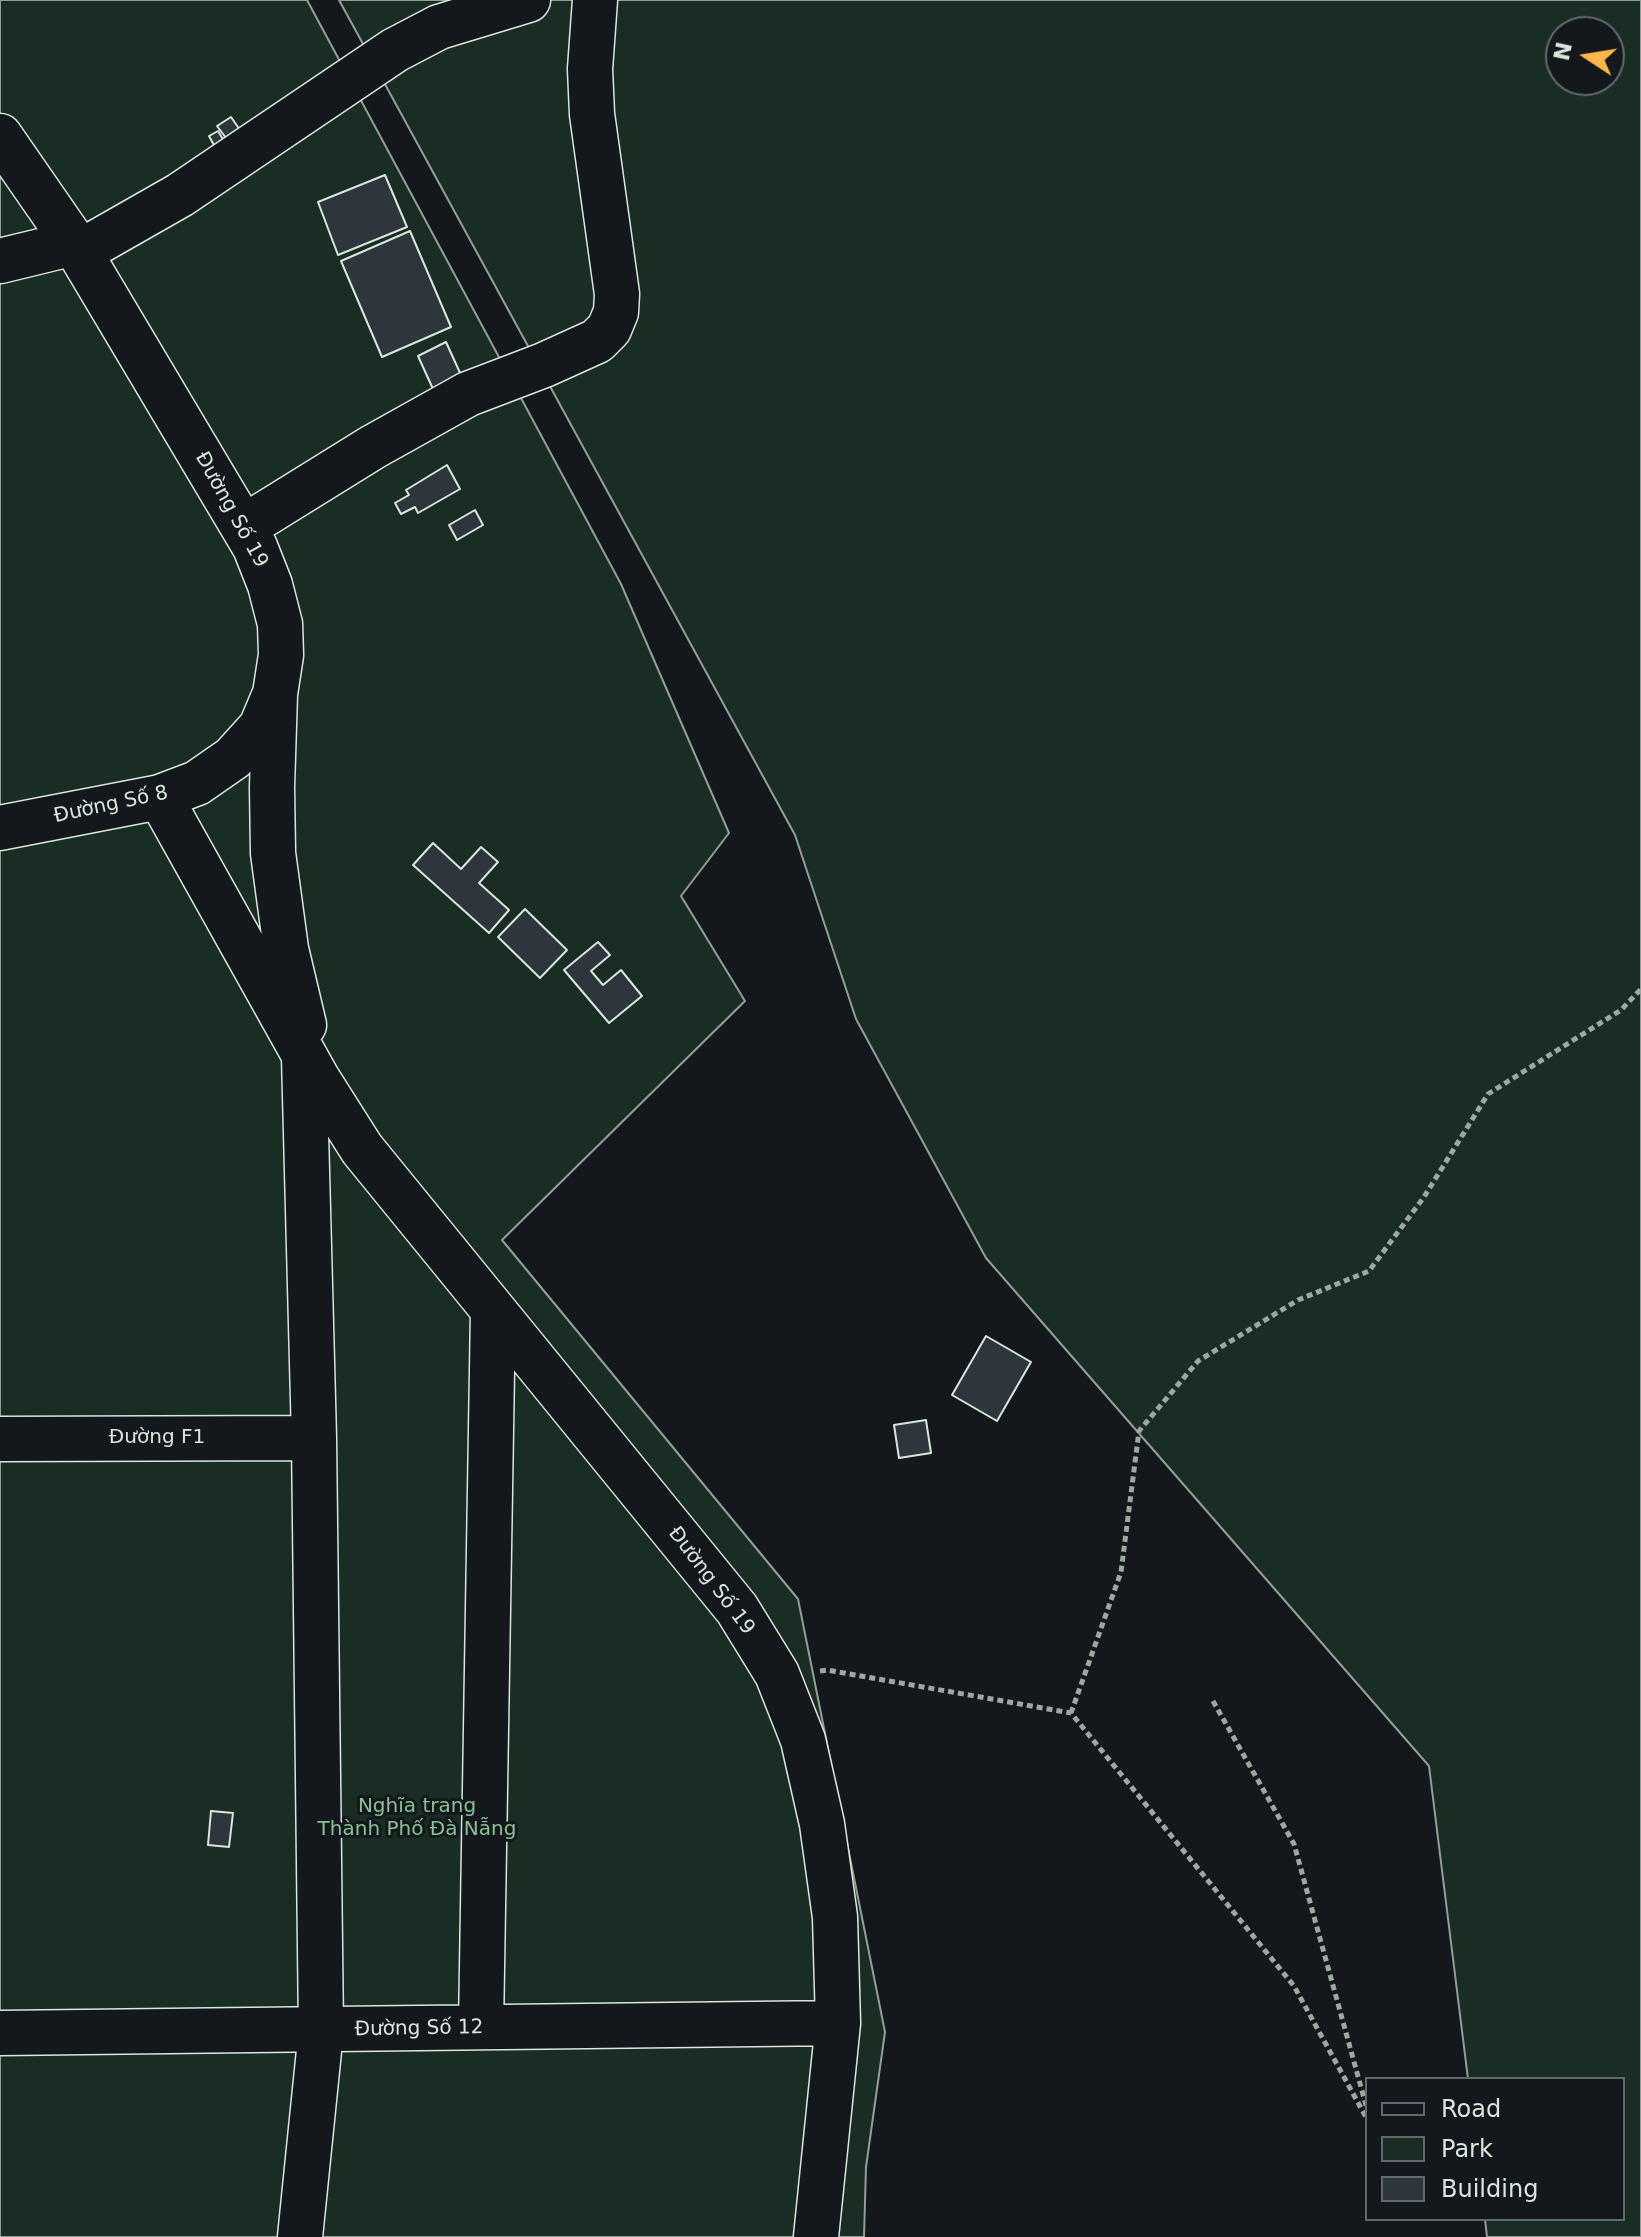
<!DOCTYPE html>
<html>
<head>
<meta charset="utf-8">
<style>
  body { margin:0 }
  #map { position:relative; width:1641px; height:2237px; overflow:hidden; background:#14181c; font-family:"DejaVu Sans",sans-serif }
  canvas { display:block }
  .legend { position:absolute; left:1365px; top:2077px; width:260px; height:144px; box-sizing:border-box; background:#14181c; border:2px solid #626a69; margin:0; padding:10px 14px; list-style:none; font-size:24px; color:#d8e6dc }
  .legend li { display:flex; align-items:center; gap:16px; height:40px }
  .legend b { width:40px; border:2px solid #626a69 }
  .north { position:absolute; left:1545px; top:16px; width:80px; height:80px; box-sizing:border-box; background:#14181c; border:2px solid #626a69; border-radius:50%; rotate:282deg; font-size:22px; font-weight:700; line-height:32px; text-align:center; color:#d8e6dc }
  .north::after { content:''; display:block; margin:auto; width:28px; height:36px; background:#ffb74d; clip-path:polygon(50% 0,100% 100%,50% 72%,0 100%) }
</style>
</head>
<body>
<div id="map">
<canvas width="1641" height="2237"></canvas>
<ul class="legend">
<li><b style="height:10px;background:#14181c"></b>Road</li>
<li><b style="height:22px;background:#1a2d24"></b>Park</li>
<li><b style="height:22px;background:#2c363c"></b>Building</li>
</ul>
<div class="north">N</div>
</div>
<script>
const ctx = document.querySelector('canvas').getContext('2d');
ctx.lineJoin = 'round';
function fillPath(path, color) {
  ctx.fillStyle = color;
  ctx.fill(path, 'evenodd');
}
function trace(path, color, width, dash) {
  ctx.strokeStyle = color;
  ctx.lineWidth = width;
  ctx.lineCap = dash ? 'butt' : 'round';
  ctx.setLineDash(dash || []);
  ctx.stroke(path);
}
function write(font, color, halo, rows, align = 'center') {
  ctx.font = font + ' "DejaVu Sans",sans-serif';
  ctx.lineWidth = 6;
  ctx.setLineDash([]);
  ctx.textBaseline = 'middle';
  ctx.strokeStyle = halo;
  ctx.fillStyle = color;
  for (const [text, x, y, turn = 0] of rows) {
    ctx.save();
    ctx.translate(x, y);
    ctx.rotate((+turn || 0) * Math.PI / 180);
    ctx.textAlign = isNaN(turn) ? turn : align;
    if (halo) ctx.strokeText(text, 0, 0);
    ctx.fillText(text, 0, 0);
    ctx.restore();
  }
}
const green = new Path2D(`
  M0 0H307L621 584 729 833 681 896 745 1001 502 1240 798 1599 885 2032 866 2167 864 2237H0Z
  M339 0H1641V2237H1487L1485 2219H1623V2079H1468L1429 1766 986 1258 856 1019 795 835ZM1561 32H1609V80H1561Z`);
fillPath(green, '#1a2d24');
trace(green, '#939e99', 2);
const building = new Path2D(`
  M231 117 242 133 229 142 217 126Z
  M218 131 224 141 215 147 209 136Z
  M385 175 407 227 338 255 318 202Z
  M410 231 451 327 382 357 341 261Z
  M446 342 461 375 433 389 418 356Z
  M447 465 460 489 418 513 415 507 401 514 395 503 409 495 406 490Z
  M475 510 483 525 457 540 449 525Z
  M433 843 461 869 481 847 498 862 479 883 509 910 489 933 413 865Z
  M525 909 567 950 540 978 498 937Z
  M598 942 610 955 591 971 603 985 621 970 642 996 609 1023 564 970Z
  M986 1336 1031 1362 997 1421 952 1395Z
  M926 1420 931 1453 899 1458 894 1425Z
  M211 1811 233 1813 229 1847 208 1845Z`);
fillPath(building, '#2c363c');
trace(building, '#d8e6dc', 2);
const minor = new Path2D(`
  M0 136 74 243 255 547 270 585 280 624 281 655 275 694 272 787 273 853 286 949 304 1025
  M80 252 180 195 395 50 439 27 528 0
  M0 261 74 243
  M244 527 373 447 468 394 544 365 597 341 609 329 616 312 617 294 592 114 590 69 595 0
  M160 797 317 1078 362 1149 737 1609 777 1674 803 1740 822 1824 835 1917 838 2023 816 2237
  M0 828 160 797 197 783 233 758 261 727 274 696
  M0 1439 314 1438
  M481 2027 493 1310
  M0 2033 838 2023
  M300 2237 321 2031 314 1438 304 1057`);
trace(minor, '#d8e6dc', 47);
trace(new Path2D(`
  M820 1671 827 1670 1071 1713 1294 1986 1367 2119
  M1213 1701 1294 1844 1367 2109
  M1071 1713 1121 1572 1139 1431 1198 1361 1298 1300 1369 1271 1424 1197 1488 1094 1621 1010 1641 989`), '#9da8a2', 5, [6, 4]);
trace(minor, '#14181c', 44);
write('20px', '#d8e6dc', '#14181c', [
  ["Đường Số 19",231,510,61],
  ["Đường Số 8",111,805,-12],
  ["Đường F1",157,1438],
  ["Đường Số 19",711,1581,53],
  ["Đường Số 12",419,2029,-1]
]);
write('20px', '#8ac095', '#14181c', [
  ["Nghĩa trang",417,1807],
  ["Thành Phố Đà Nẵng",417,1830]
]);
</script>
</body>
</html>
